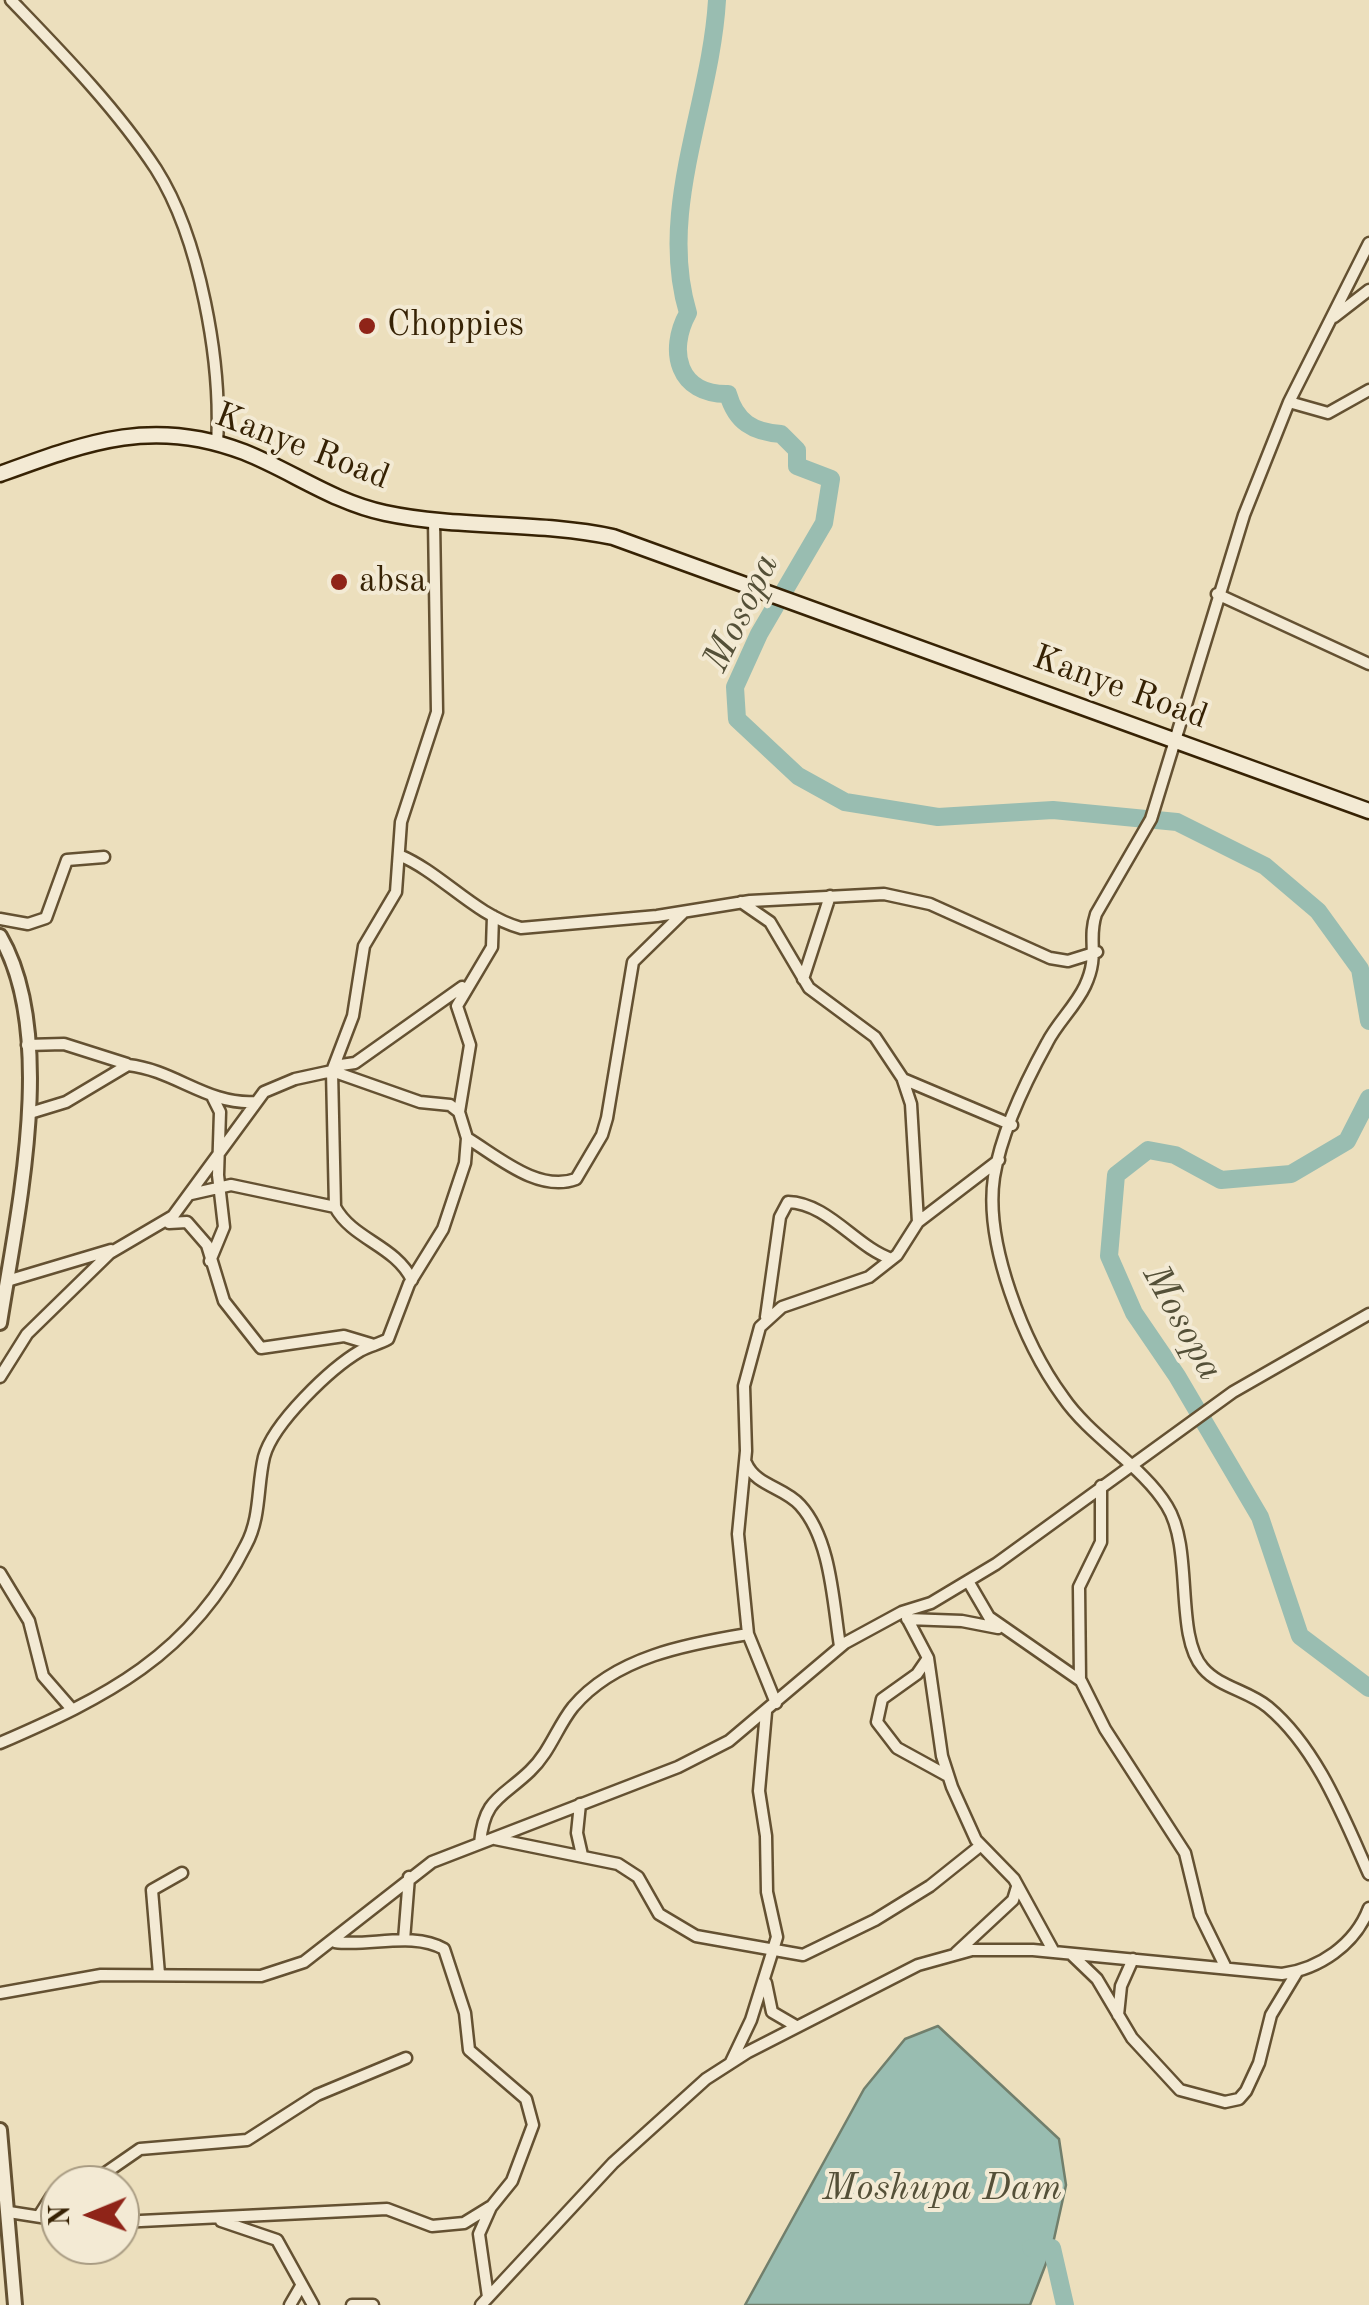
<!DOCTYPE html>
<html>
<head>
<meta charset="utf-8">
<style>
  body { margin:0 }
  #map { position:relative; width:1369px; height:2305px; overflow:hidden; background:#ecdfbd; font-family:"Old Standard TT",serif }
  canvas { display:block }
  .north { position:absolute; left:40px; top:2165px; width:100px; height:100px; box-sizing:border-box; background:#f3ead4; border:2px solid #a79a81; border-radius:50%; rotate:269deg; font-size:28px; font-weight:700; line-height:40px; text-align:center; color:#362204 }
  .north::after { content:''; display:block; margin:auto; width:35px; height:45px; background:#8f2418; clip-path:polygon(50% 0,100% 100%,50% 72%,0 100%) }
</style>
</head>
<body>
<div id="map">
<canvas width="1369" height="2305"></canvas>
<div class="north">N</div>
</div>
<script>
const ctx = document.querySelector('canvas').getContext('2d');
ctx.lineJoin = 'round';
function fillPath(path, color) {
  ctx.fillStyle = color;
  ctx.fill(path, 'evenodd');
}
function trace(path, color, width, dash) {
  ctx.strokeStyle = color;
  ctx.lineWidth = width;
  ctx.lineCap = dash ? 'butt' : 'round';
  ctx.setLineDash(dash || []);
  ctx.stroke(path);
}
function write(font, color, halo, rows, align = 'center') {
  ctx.font = font + ' "Old Standard TT",serif';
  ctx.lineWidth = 8;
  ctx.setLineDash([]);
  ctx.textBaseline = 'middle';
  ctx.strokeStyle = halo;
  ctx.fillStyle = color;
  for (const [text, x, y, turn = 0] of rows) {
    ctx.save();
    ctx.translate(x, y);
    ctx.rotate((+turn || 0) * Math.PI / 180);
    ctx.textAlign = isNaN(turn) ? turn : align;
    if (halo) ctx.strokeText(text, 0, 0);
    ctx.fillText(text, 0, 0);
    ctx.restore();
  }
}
const water = new Path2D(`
  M938 2026 1059 2139 1066 2185 1052 2248 1030 2305H745L864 2089 905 2039Z`);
fillPath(water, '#99bdb1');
trace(water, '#717f6c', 2.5);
trace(new Path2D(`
  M717 0C711 105 657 210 688 313 667 351 678 395 728 394 736 422 753 432 781 434L797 450V466L831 479 824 523 759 634 735 687 737 719 798 776 845 802 938 817 1053 810 1177 822 1265 866 1318 911 1360 969 1369 1021
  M1369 1098 1347 1141 1291 1174 1221 1180 1175 1155 1148 1150 1116 1175 1109 1256 1134 1313 1177 1376 1260 1517 1300 1636 1369 1688
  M1031 2248H1052L1065 2305`), '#99bdb1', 18);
const minor = new Path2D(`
  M11 0C61 52 116 108 156 169 200 238 222 363 217 444
  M1369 243 1289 402 1244 515 1151 819 1096 914C1087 941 1100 954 1085 986 1075 1007 1057 1023 1047 1043 1026 1081 1001 1134 994 1177 984 1243 1024 1344 1063 1397 1091 1438 1143 1466 1167 1506 1194 1549 1174 1635 1203 1668 1219 1687 1249 1691 1268 1707 1317 1748 1343 1816 1369 1874
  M1334 317 1369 290
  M1289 402 1328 413 1369 390
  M1217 594 1369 664
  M399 855C442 873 474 915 521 928L657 916 750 901 884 894 930 904 1050 958 1068 961 1097 952
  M741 902 770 922 809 988 875 1037 903 1079 1012 1125
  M0 919 28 924 46 918 67 860 104 857
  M803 979 830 896
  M27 1045 64 1044 127 1064
  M334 1066 355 1063 462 987
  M903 1080 911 1104 918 1222
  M30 1113 66 1102 128 1065C175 1070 207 1105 255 1102
  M467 1138C497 1156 538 1193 576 1179L602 1135 607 1118 633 962 683 913
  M191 1194 231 1185 335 1207
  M169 1223 187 1222 207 1245 224 1301 261 1348 344 1336 374 1345
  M210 1261 224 1227 218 1175 220 1112 213 1098
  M412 1280C395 1245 353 1240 335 1207L332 1071 353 1016 364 946 396 892 401 822 437 712 434 520
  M7 1281 111 1250
  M766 1317 780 1217 788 1202C828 1203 857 1248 892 1259
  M0 1377 27 1334 110 1253 173 1216 264 1092 295 1079 332 1071 420 1102 450 1105 459 1112
  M746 1463C756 1486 784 1487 800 1505 831 1539 833 1602 840 1646
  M0 1573 29 1621 43 1676 70 1707
  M968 1581 989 1617 1081 1681 1105 1729 1185 1853 1200 1915 1226 1968
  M907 1619 962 1621 998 1628
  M908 1620 928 1658 942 1756 952 1787 976 1840 1014 1879 1054 1952
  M928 1658 917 1674 882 1699 877 1722 897 1748 948 1776
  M1080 1680 1079 1587 1101 1542V1486
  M776 1703 748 1634 738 1534 746 1451 744 1386 760 1327 782 1307 869 1277 897 1255 918 1222 999 1160
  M0 1743C104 1698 191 1656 246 1545 261 1517 257 1486 264 1457 273 1423 331 1368 360 1351 369 1346 379 1344 388 1339L409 1284 443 1229 465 1163 467 1138 459 1112 470 1045 457 1006 492 947 493 916
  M580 1804 577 1833 582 1855
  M495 1839 618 1864 638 1877 659 1914 696 1936 803 1955 875 1920 930 1886 980 1846
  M480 1843C484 1798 502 1798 530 1771 550 1752 557 1727 573 1707 615 1657 687 1644 748 1634
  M404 1940 409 1877
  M335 1942C369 1947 413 1931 444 1949L465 2013 469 2050 526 2099 533 2125 512 2181 491 2207 479 2234 488 2297
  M956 1953 1013 1900 1017 1887
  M1071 1954 1097 1979 1132 2038 1180 2090 1225 2102 1239 2099 1246 2091 1259 2063 1271 2015 1297 1972
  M159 1974 152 1890 182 1873
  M766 1983 772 2012 796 2026
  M0 1993 101 1975 261 1976 304 1962 432 1862 678 1767 729 1741 845 1643 902 1612 931 1603 996 1564 1233 1392 1369 1314
  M1118 2015 1121 1986 1133 1959
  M731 2062 751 2020 777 1937 767 1892 766 1836 759 1791 766 1712
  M79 2185 101 2176 140 2149 247 2140 317 2095 406 2058
  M9 2212 60 2220
  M39 2216 51 2197 60 2192
  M221 2221 277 2240 313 2305
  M120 2222 387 2209 432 2226 464 2223 490 2207
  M290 2305 301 2286
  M352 2305H373
  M481 2305 613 2163 706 2079 748 2052 918 1965 972 1950H1033L1282 1974C1319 1969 1355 1945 1369 1908`);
const tertiary = new Path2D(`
  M0 936C58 1035 17 1214 0 1323
  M0 2130 15 2305`);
const secondary = new Path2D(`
  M0 474C88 442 153 417 244 452 292 471 333 502 385 513 460 529 538 521 613 537L1369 811`);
trace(minor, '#645132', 15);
trace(tertiary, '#645132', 18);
trace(secondary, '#362204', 19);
trace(minor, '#f3ead4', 10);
trace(tertiary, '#f3ead4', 12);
trace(secondary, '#f3ead4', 14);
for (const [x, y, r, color] of [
  [367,326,10,"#8f2418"],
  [339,582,10,"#8f2418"]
]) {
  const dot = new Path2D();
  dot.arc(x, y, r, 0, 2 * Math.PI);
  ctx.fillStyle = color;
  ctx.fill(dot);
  trace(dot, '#f3ead4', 4);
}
write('35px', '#362204', '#f3ead4', [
  ["Choppies",387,326],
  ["absa",359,582]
], 'left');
write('35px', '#362204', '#f3ead4', [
  ["Kanye Road",302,447,21],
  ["Kanye Road",1120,688,20]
]);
write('italic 38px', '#545038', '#f3ead4', [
  ["Mosopa",742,613,-64],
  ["Mosopa",1182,1323,61],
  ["Moshupa Dam",942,2189]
]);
</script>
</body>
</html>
